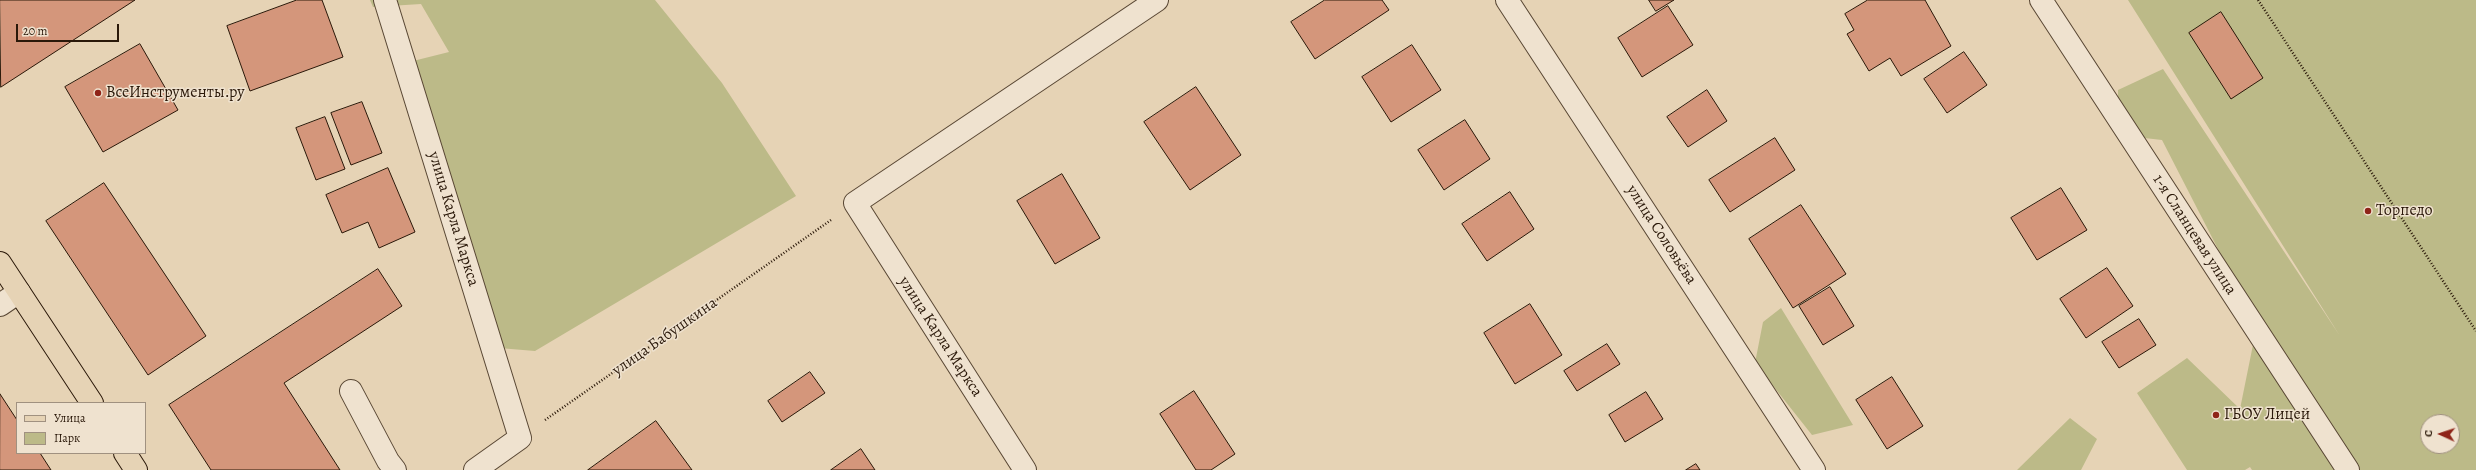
<!DOCTYPE html>
<html>
<head>
<meta charset="utf-8">
<style>
  body { margin:0 }
  #map { position:relative; width:2476px; height:470px; overflow:hidden; background:#e6d3b5; font-family:Alegreya,serif }
  canvas { display:block }
  .legend { position:absolute; left:16px; top:402px; width:130px; height:52px; box-sizing:border-box; background:#efe2cf; border:1px solid #a09180; margin:0; padding:5px 7px; list-style:none; font-size:12px; color:#2a1809 }
  .legend li { display:flex; align-items:center; gap:8px; height:20px }
  .legend b { width:20px; border:1px solid #a09180 }
  .north { position:absolute; left:2420px; top:414px; width:40px; height:40px; box-sizing:border-box; background:#efe2cf; border:1px solid #a09180; border-radius:50%; rotate:273deg; font-size:11px; font-weight:700; line-height:16px; text-align:center; color:#2a1809 }
  .north::after { content:''; display:block; margin:auto; width:14px; height:18px; background:#8f2418; clip-path:polygon(50% 0,100% 100%,50% 72%,0 100%) }
  .scale { position:absolute; left:16px; top:24px; width:103px; height:18px; box-sizing:border-box; border:2px solid #2a1809; border-top:0; padding-left:5px; font-size:12px; line-height:14px; white-space:nowrap; color:#2a1809; -webkit-text-stroke:3px #efe2cf; paint-order:stroke }
</style>
</head>
<body>
<div id="map">
<canvas width="2476" height="470"></canvas>
<ul class="legend">
<li><b style="height:5px;background:#e6d3b5"></b>Улица</li>
<li><b style="height:11px;background:#bcba88"></b>Парк</li>
</ul>
<div class="north">С</div>
<div class="scale">20 m</div>
</div>
<script>
const ctx = document.querySelector('canvas').getContext('2d');
ctx.lineJoin = 'round';
function fillPath(path, color) {
  ctx.fillStyle = color;
  ctx.fill(path, 'evenodd');
}
function trace(path, color, width, dash) {
  ctx.strokeStyle = color;
  ctx.lineWidth = width;
  ctx.lineCap = dash ? 'butt' : 'round';
  ctx.setLineDash(dash || []);
  ctx.stroke(path);
}
function write(font, color, halo, rows, align = 'center') {
  ctx.font = font + ' Alegreya,serif';
  ctx.lineWidth = 3;
  ctx.setLineDash([]);
  ctx.textBaseline = 'middle';
  ctx.strokeStyle = halo;
  ctx.fillStyle = color;
  for (const [text, x, y, turn = 0] of rows) {
    ctx.save();
    ctx.translate(x, y);
    ctx.rotate((+turn || 0) * Math.PI / 180);
    ctx.textAlign = isNaN(turn) ? turn : align;
    if (halo) ctx.strokeText(text, 0, 0);
    ctx.fillText(text, 0, 0);
    ctx.restore();
  }
}
fillPath(new Path2D(`
  M370 0H655L722 83 796 196 535 351 499 348 405 63 449 52 421 4 373 7Z
  M2128 0H2476V470H2252L2250 467 2245 470H2187L2137 393 2187 358 2240 409 2257 325 2162 140 2118 135V90L2163 69 2340 336ZM2428 422H2452V446H2428Z
  M1781 308 1853 425 1812 435 1755 363 1763 322Z
  M2070 418 2097 439 2081 470H2017Z`), '#bcba88');
const building = new Path2D(`
  M0 0H135L1 87Z
  M297 0H322L343 57 250 91 227 26Z
  M1325 0H1382L1389 10 1315 59 1291 22Z
  M1649 0H1674L1656 11Z
  M1868 0H1925L1951 46 1901 76 1890 58 1869 71 1847 34 1854 30 1845 14Z
  M1668 6 1693 45 1642 77 1618 38Z
  M2221 12 2263 78 2231 99 2189 33Z
  M140 44 178 110 103 152 65 87Z
  M1412 45 1441 90 1391 122 1362 77Z
  M1964 52 1987 85 1947 113 1924 79Z
  M1196 87 1241 155 1190 190 1144 122Z
  M1707 90 1727 121 1688 147 1667 117Z
  M362 102 382 153 351 165 331 113Z
  M325 117 345 169 316 180 296 128Z
  M1465 120 1490 159 1444 190 1418 150Z
  M1775 138 1795 170 1730 212 1709 180Z
  M388 168 415 232 379 248 368 222 342 233 326 195Z
  M1062 174 1100 238 1055 264 1017 201Z
  M104 183 206 336 148 375 46 221Z
  M2061 188 2087 230 2037 260 2011 218Z
  M1510 192 1534 229 1487 261 1462 224Z
  M1801 205 1846 274 1793 308 1749 239Z
  M2107 268 2133 306 2086 338 2060 299Z
  M378 269 402 306 284 383 340 470H211L169 405Z
  M1830 287 1854 326 1823 345 1799 306Z
  M1530 304 1562 355 1515 384 1484 333Z
  M2139 319 2156 345 2119 368 2102 342Z
  M1607 344 1620 364 1577 391 1564 371Z
  M810 372 825 393 782 422 768 401Z
  M1892 377 1923 426 1887 449 1856 400Z
  M1194 391 1235 454 1211 470H1196L1160 414Z
  M1646 392 1663 419 1625 442 1609 415Z
  M0 394 17 420V453H40L51 470H0Z
  M656 421 692 470H588Z
  M861 449 875 470H831Z
  M1696 464 1700 470H1686Z`);
fillPath(building, '#d4967b');
trace(building, '#2a1809', 1);
const minor = new Path2D(`
  M385 0 520 438 475 470
  M1507 0 1814 470
  M2041 0 2348 470
  M0 305 19 292
  M351 391 388 461 395 470
  M1025 470 855 203 1157 0`);
const major = new Path2D(`
  M0 263 92 403
  M125 453 136 470`);
trace(minor, '#594734', 24);
trace(major, '#2a1809', 24);
trace(new Path2D(`
  M2258 0 2476 331
  M545 420 831 220`), '#2a1809', 2.5, [1, 2]);
trace(minor, '#efe2cf', 22);
trace(major, '#e6d3b5', 22);
for (const [x, y, r, color] of [
  [98,93,4,"#8f2418"],
  [2368,211,4,"#8f2418"],
  [2216,415,4,"#8f2418"]
]) {
  const dot = new Path2D();
  dot.arc(x, y, r, 0, 2 * Math.PI);
  ctx.fillStyle = color;
  ctx.fill(dot);
  trace(dot, '#efe2cf', 1.5);
}
write('16px', '#2a1809', '#efe2cf', [
  ["ВсеИнструменты.ру",106,93],
  ["Торпедо",2376,211],
  ["ГБОУ Лицей",2224,415]
], 'left');
write('16px', '#2a1809', '#efe2cf', [
  ["улица Карла Маркса",453,219,73],
  ["улица Соловьёва",1661,235,57],
  ["1-я Сланцевая улица",2194,235,57],
  ["улица Бабушкина",665,337,-35],
  ["улица Карла Маркса",940,337,57]
]);
</script>
</body>
</html>
